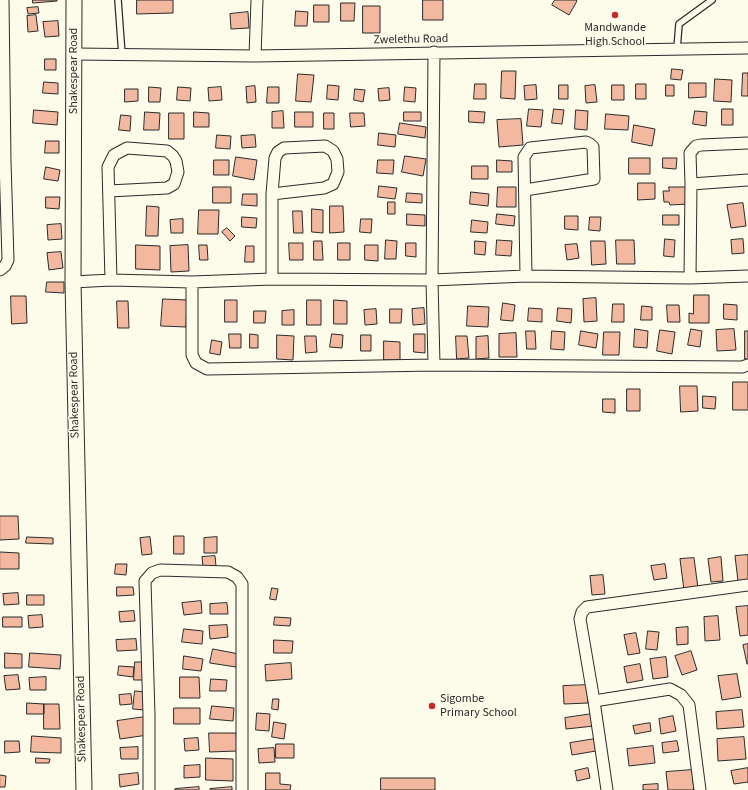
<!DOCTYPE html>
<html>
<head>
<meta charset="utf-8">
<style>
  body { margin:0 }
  canvas { display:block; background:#fdfbea }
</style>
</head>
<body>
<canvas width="748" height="790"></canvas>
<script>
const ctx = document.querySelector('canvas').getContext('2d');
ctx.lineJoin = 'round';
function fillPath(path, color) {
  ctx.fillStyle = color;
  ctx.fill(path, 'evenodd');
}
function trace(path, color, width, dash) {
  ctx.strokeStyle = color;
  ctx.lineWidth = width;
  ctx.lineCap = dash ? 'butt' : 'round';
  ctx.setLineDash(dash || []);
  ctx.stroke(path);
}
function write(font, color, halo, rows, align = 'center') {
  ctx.font = font + ' "Source Sans 3",sans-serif';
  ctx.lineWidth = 3;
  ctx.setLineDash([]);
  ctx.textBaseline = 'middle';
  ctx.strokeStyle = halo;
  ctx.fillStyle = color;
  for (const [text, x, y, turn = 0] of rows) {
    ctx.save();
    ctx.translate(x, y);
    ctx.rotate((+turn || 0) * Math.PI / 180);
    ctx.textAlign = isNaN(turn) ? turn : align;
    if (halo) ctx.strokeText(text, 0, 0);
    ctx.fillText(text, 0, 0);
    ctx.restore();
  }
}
const building = new Path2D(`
  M33 0H57V1L33 3Z
  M137 0H173V13L137 14Z
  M423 0H443V20H423Z
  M555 0H576L577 1 569 15 552 5Z
  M341 3H355L354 21H341Z
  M314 5H329V22H314Z
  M363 6H380V33H363Z
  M38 7 39 13 28 14 27 8Z
  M296 11 308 12 307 26H295Z
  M248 12 249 28 231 29 230 14Z
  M36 15 38 31 28 32 27 16Z
  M58 21 59 36 45 37 43 22Z
  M45 59H56V70H45Z
  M672 69 683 70 681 80 671 79Z
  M502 71H516L515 99 501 98Z
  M743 73H748V96H742Z
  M298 74 314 75 311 102 296 101Z
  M715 79 732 80 731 102 714 101Z
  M44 82 58 83V94L43 93Z
  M689 83H706V97L689 98Z
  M475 84H486V99H474Z
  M636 84H646V99H636Z
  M328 85 339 86 338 100 327 99Z
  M536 85 537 99 525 100 524 86Z
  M559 85H568V99H559Z
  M595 85 597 102 586 103 585 86Z
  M612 85H624V100H612Z
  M666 85H674V96H666Z
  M255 86 256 102 247 103 246 87Z
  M149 87 161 88 160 102H149Z
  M178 87 191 88 190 101 177 100Z
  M221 87 222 100 209 101 208 88Z
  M268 87H279V103H267Z
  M405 87 416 88 415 102 404 101Z
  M389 88 390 100 379 101 378 89Z
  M125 89H138V101L125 102Z
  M355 89 365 90 363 102 354 100Z
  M529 109 543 110 541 127 527 126Z
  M554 109 564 110 562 124 552 123Z
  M722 109H733V125H722Z
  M34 110 58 112 57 125 33 123Z
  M576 110 588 111 587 130 575 129Z
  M283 111 284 128H272V112Z
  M469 111 485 112 484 123 469 122Z
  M695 111 707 112 706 126 693 124Z
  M145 112 160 113 159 130H144Z
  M194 112 209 113V127H194Z
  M295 112H313V127H295Z
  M404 112H421V121H404Z
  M169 113H184V139H169Z
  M324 113H334V129H324Z
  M350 113H364L365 126 351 127Z
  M606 114 629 116 628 130 605 129Z
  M121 115 131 116 130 131 119 130Z
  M521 119 523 145 499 147 497 120Z
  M400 123 426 127 425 138 398 134Z
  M634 125 655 129 652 146 632 142Z
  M379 133 396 135 395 147 378 145Z
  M217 135 231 136 230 149 216 148Z
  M255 135 256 147 242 148 241 136Z
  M46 141H59V153H45Z
  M405 156 426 159 423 176 402 172Z
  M236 157 257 160 254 180 233 176Z
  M629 158H650V174H629Z
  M663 158H677L676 169 663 168Z
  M214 160H229V175H214Z
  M378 160H394L393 174 377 173Z
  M497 160 512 161V172H497Z
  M472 166H488V179H472Z
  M46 167 60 170 58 181 44 179Z
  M638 183H655V199L638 200Z
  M379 186 397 188 395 199 378 197Z
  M213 187H231V203H213Z
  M498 187H516V207H497Z
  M669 187H688L689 204 670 205 669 202H664L663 191H669Z
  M471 192 489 194 488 206 470 204Z
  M407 193 422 194V203L406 202Z
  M243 194H257V206L242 205Z
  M46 197H60L59 209 46 208Z
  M388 202H395V214H388Z
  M743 203 746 226 731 228 727 205Z
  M147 206 159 207 158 236H146Z
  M330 206H343L344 232 330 233Z
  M312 209 323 210V233L312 232Z
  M199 210H219L218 234H198Z
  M293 211H302L303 233H294Z
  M407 214 425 215V226L407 225Z
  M497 214 515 216 514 226 496 224Z
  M663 215H679V225H663Z
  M565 216H578V230L565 229Z
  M242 217 257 218 256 228 242 227Z
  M590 217H601L600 231 589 230Z
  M183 219V233H171L170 220Z
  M361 219H372L371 233 360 232Z
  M472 220 488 222 487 233 471 232Z
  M61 224 62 239 48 240 47 225Z
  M227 228 235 236 230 241 222 232Z
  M665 239 675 240 674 257 664 256Z
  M743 239 744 253 732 254 731 240Z
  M386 240 397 241 396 259H385Z
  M497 240 512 241 511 256 496 255Z
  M616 240H634L635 264H617Z
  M314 241H322L323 260H314Z
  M475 241 486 242 485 255 475 254Z
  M591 241H605L606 264 592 265Z
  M289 243H303V260H290Z
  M338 243H350V260H338Z
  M406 243H416V257L406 256Z
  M577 244 579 258 567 260 565 245Z
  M136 245 160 246V270L136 269Z
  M188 245 189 271 171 272 170 246Z
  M199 245H207L208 260H200Z
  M365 245H378V261L365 260Z
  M246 246H254V262H245Z
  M61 252 63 268 49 270 47 253Z
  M47 282H64V293L46 292Z
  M694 295H709V323H689V313L693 314Z
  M11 296H26L27 323 12 324Z
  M596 298 597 321 584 322 583 299Z
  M163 299 187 300 186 327 161 326Z
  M225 300H237V322H225Z
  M307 300H321V325H307Z
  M334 300 347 301V324H334Z
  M117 301H128L129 328H118Z
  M503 303 515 305 513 321 501 320Z
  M613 304H624V322H612Z
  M724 304 737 305V320L724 319Z
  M667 305H679L680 322H668Z
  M468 306 489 307 488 327 467 326Z
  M642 306 652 307V320H641Z
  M424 308 425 324 413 325 412 309Z
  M529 308 542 309V322L528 321Z
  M558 308 572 309 571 323 557 321Z
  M376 309 377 324 365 325 364 310Z
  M390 309H402L401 323H390Z
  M294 310V325H282V311Z
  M254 311H266L265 323H254Z
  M635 329 648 331 647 348 634 347Z
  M691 329 702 331 700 347 688 345Z
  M734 329 736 350 717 351 716 330Z
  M660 330 675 332 672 354 657 351Z
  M526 331H535L536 349H527Z
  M552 331 565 332 564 350 551 349Z
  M581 331 598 334 596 348 579 345Z
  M745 331H748V359H745Z
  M604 332H620L619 355H603Z
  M516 333 517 357H499V334Z
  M229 334H241V348H230Z
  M250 334 258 335V348H250Z
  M332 334 343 335 342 348 330 347Z
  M414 334H425V353L414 352Z
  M277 335 294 336 293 360 277 359Z
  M361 335H371V351H361Z
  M305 336H316L317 352 306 353Z
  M456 336H467L469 358 457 359Z
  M488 336 489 358 476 359V337Z
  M212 340 222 342 220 355 210 353Z
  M384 341 400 342V360H384Z
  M733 382H748V410H733Z
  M680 386H697L698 411 681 412Z
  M627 389H640V411H627Z
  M703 396 716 397 715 409 703 408Z
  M603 399H615V413L603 412Z
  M0 516H18L19 539 0 540Z
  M174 536H184V554H174Z
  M27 537 53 538V544L26 543Z
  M150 537 152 554 142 555 140 538Z
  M217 537V553H204V538Z
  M0 552 19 553V569H0Z
  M748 555V580L738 581 735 556Z
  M215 556 216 566 203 567 202 557Z
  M721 557 723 581 711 582 708 559Z
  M694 558 698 588 684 590 680 559Z
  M116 564H127L126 575 115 574Z
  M665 564 667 578 654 580 651 566Z
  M603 575 605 594 592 595 590 576Z
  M117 587H133L134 595 117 596Z
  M272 588 278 589 276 600 270 599Z
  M18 593 19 604 4 605 3 594Z
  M27 595H44V605H27Z
  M201 601 202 613 184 615 182 603Z
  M227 603 228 614H210V604Z
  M748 606V635L740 636 736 607Z
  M134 611 135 621 120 622 119 612Z
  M42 615 43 627 29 628 28 616Z
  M718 616 720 640 705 641 704 617Z
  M3 617H22V627H3Z
  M275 617 291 618 290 626 274 625Z
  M227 625 228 637 210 639 209 626Z
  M688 627V644L677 645 676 628Z
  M184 629 203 631 202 644 182 642Z
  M648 631 659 632 657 650 646 649Z
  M636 633 640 653 628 655 624 635Z
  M136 639 137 650 117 651 116 640Z
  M274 640 293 641 292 653H274Z
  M748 644V664H747L743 645Z
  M213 649 239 654 236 667 210 663Z
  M691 651 697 670 682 675 675 656Z
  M5 653 22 654V668H5Z
  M30 653 61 655 60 669 29 667Z
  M184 656 203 659 201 671 183 669Z
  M666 657 668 677 653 679 650 659Z
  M135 662H143V680H134Z
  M291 663 292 679 266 681 265 665Z
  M640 664 643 680 627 683 624 667Z
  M119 666 134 667 133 677 118 675Z
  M737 674 741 697 722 700 718 676Z
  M18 675 20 689 6 690 4 676Z
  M46 677V690H30L29 678Z
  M180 677H199L200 698H180Z
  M211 679 227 680 226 691H210Z
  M588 685V703L564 704 563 686Z
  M135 691 146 692 144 710 133 709Z
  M131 694 132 704 120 705 119 695Z
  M273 699H279L278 710 272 709Z
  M27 703 44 704V714H27Z
  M44 704H59L60 729H44Z
  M212 706 234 708 233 721 210 719Z
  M174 708H200V724H174Z
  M742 710 744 727 717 729 716 712Z
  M257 713 270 714 269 731 256 730Z
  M592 714 594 726 566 729 565 718Z
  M673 716 676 731 661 734 659 719Z
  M145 717 148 735 120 739 117 721Z
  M274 722 286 724 284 739 272 737Z
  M650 723 651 731 635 734 633 726Z
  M209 733H236L237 751 210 752Z
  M32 736 61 738V753L31 752Z
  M744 737 746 759 718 761 717 739Z
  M198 738 199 750 185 751 184 739Z
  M595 739 596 751 572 755 570 743Z
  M5 741H19L20 752 5 753Z
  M677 741 679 751 663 753 662 743Z
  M276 744H294V758H276Z
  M653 746 655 763 629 766 627 749Z
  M138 747V759H121L120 748Z
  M274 748 275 762 259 763 258 749Z
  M36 758 50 759 49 763H36Z
  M206 758 233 759V781L206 780Z
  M200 765V777L184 778V766Z
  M588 768 590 778 577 781 575 771Z
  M748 768V782L734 784 731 771Z
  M692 770 694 790H668L666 772Z
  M138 773 139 784 120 787 119 775Z
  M266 773H280V784L291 785 290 790H266Z
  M0 775 6 776 5 787H0Z
  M381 778H435V790H381Z
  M658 784V790H643V785Z
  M199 787V790H175V789Z
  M232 787V790H210V789Z`);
fillPath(building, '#f2b8a0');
trace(building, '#2b2b2b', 1);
const lane = new Path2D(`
  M118 0 122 55
  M677 49 679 24 712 0`);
const street = new Path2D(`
  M74 54 255 56 748 48
  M255 56 257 0
  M691 184 748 180
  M525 190 594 179 593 147 590 144 586 142 530 148 524 157 526 276
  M109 191 167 188 174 184 178 172 176 161 173 156 167 151 127 148 114 155 108 167 111 280
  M272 194 324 188 333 184 338 172 337 159 333 151 325 146 284 148 278 152 275 158 272 194V279
  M0 270 5 266 8 260 5 161 3 0
  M690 278 691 184 690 153 696 146 701 145 748 143
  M73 282 111 280 192 282 272 279 432 280 526 276 690 278 748 276
  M192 282V355L196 363 207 369 434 365 742 367 748 365
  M434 365 432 280 434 52
  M594 701 670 689 681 695 689 705 700 790
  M149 790V715L145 581 152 573 160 570 228 572 237 577 242 584V790
  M607 790 594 701 580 619 582 612 587 607 748 585`);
const secondary = new Path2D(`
  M74 0 73 282 84 790`);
trace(lane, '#2b2b2b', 8);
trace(street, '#2b2b2b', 13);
trace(secondary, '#2b2b2b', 17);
trace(lane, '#fdfbea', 5.5);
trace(street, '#fdfbea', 11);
trace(secondary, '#fdfbea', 15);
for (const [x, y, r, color] of [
  [615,15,4,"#c62828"],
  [432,706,4,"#c62828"]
]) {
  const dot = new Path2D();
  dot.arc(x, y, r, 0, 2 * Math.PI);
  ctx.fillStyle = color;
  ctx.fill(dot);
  trace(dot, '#fdfbea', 1.5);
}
write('12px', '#2b2b2b', '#fdfbea', [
  ["Mandwande",615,28],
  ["High School",615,42],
  ["Sigombe",440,699,"left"],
  ["Primary School",440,713,"left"]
]);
write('12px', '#2b2b2b', '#fdfbea', [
  ["Zwelethu Road",411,40,-1],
  ["Shakespear Road",74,71,-90],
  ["Shakespear Road",75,395,-91],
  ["Shakespear Road",82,719,-91]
]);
</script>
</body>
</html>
